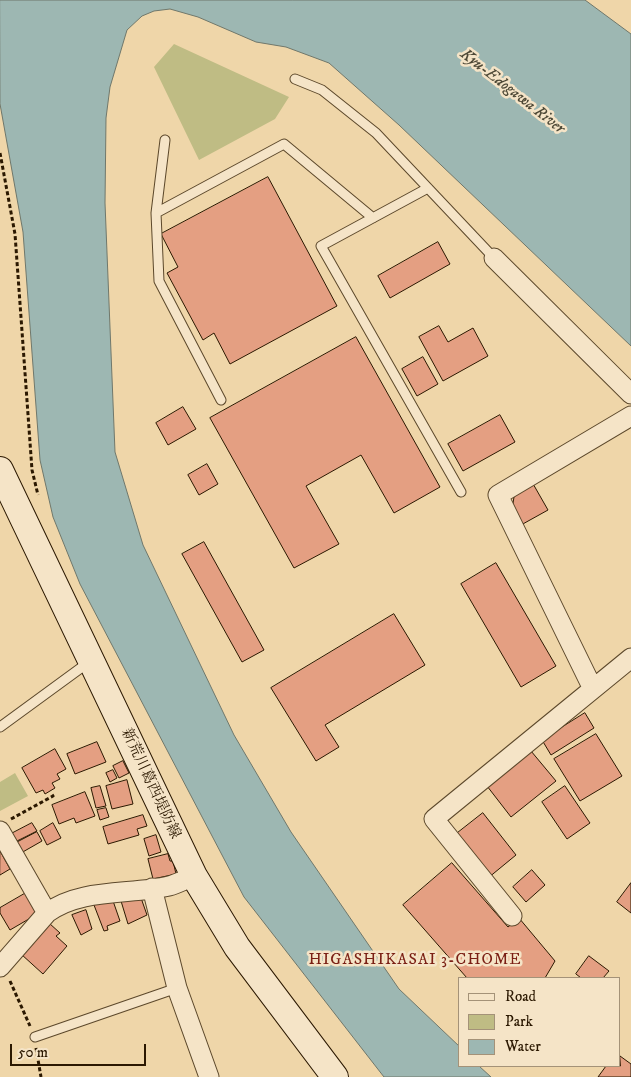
<!DOCTYPE html>
<html>
<head>
<meta charset="utf-8">
<style>
  body { margin:0 }
  #map { position:relative; width:631px; height:1077px; overflow:hidden; background:#efd6a9; font-family:"IM FELL DW Pica",serif }
  canvas { display:block }
  .legend { position:absolute; left:458px; top:977px; width:162px; height:90px; box-sizing:border-box; background:#f5e4c7; border:1px solid #a49278; margin:0; padding:6px 9px; list-style:none; font-size:15px; color:#2b1801 }
  .legend li { display:flex; align-items:center; gap:10px; height:25px }
  .legend b { width:25px; border:1px solid #a49278 }
  .scale { position:absolute; left:10px; top:1044px; width:136px; height:22px; box-sizing:border-box; border:2px solid #2b1801; border-top:0; padding-left:6px; font-size:15px; line-height:18px; white-space:nowrap; color:#2b1801; -webkit-text-stroke:4px #f5e4c7; paint-order:stroke }
</style>
</head>
<body>
<div id="map">
<canvas width="631" height="1077"></canvas>
<ul class="legend">
<li><b style="height:6px;background:#f5e4c7"></b>Road</li>
<li><b style="height:14px;background:#bfbc84"></b>Park</li>
<li><b style="height:14px;background:#9db7b2"></b>Water</li>
</ul>
<div class="scale">50 m</div>
</div>
<script>
const ctx = document.querySelector('canvas').getContext('2d');
ctx.lineJoin = 'round';
function fillPath(path, color) {
  ctx.fillStyle = color;
  ctx.fill(path, 'evenodd');
}
function trace(path, color, width, dash) {
  ctx.strokeStyle = color;
  ctx.lineWidth = width;
  ctx.lineCap = dash ? 'butt' : 'round';
  ctx.setLineDash(dash || []);
  ctx.stroke(path);
}
function write(font, color, halo, rows, align = 'center') {
  ctx.font = font + ' "IM FELL DW Pica","Noto Serif JP",serif';
  ctx.lineWidth = 5;
  ctx.setLineDash([]);
  ctx.textBaseline = 'middle';
  ctx.strokeStyle = halo;
  ctx.fillStyle = color;
  for (const [text, x, y, turn = 0] of rows) {
    ctx.save();
    ctx.translate(x, y);
    ctx.rotate((+turn || 0) * Math.PI / 180);
    ctx.textAlign = isNaN(turn) ? turn : align;
    if (halo) ctx.strokeText(text, 0, 0);
    ctx.fillText(text, 0, 0);
    ctx.restore();
  }
}
fillPath(new Path2D(`
  M174 44 289 97 275 119 199 160 154 67Z
  M15 773 28 796 0 811V782Z`), '#bfbc84');
const water = new Path2D(`
  M0 0H585L631 34V346L399 125 329 63 286 47 256 42 198 17 170 9 154 11 142 16 127 30 110 87 106 118 105 203 115 452 143 545 234 735 291 832 399 989 460 1047V1066H479L491 1077H384L244 897 80 584 53 517 40 460 23 232 0 104Z`);
fillPath(water, '#9db7b2');
trace(water, '#6f776b', 1);
const building = new Path2D(`
  M268 177 337 306 230 364 214 333 203 340 167 273 178 267 161 234Z
  M438 242 450 264 390 298 378 276Z
  M439 326 448 342 473 328 488 356 443 381 419 337Z
  M356 337 440 487 394 513 361 455 306 486 339 544 294 568 210 418Z
  M423 357 438 384 417 396 402 369Z
  M183 407 196 429 168 445 156 423Z
  M500 415 515 442 463 471 448 444Z
  M207 464 218 484 199 495 188 475Z
  M532 482 548 510 521 525 512 509 515 491Z
  M204 542 264 650 242 662 182 554Z
  M496 563 556 666 521 687 461 584Z
  M394 614 425 665 325 725 339 747 316 761 271 688Z
  M585 713 594 728 551 755 542 740Z
  M596 734 622 776 580 801 554 759Z
  M97 742 106 762 75 774 67 754Z
  M55 749 66 769 57 774 60 779 52 783 55 788 45 794 43 790 36 793 22 768Z
  M531 751 556 781 511 817 487 786Z
  M123 761 129 773 119 778 113 766Z
  M113 770 117 778 110 782 106 773Z
  M127 780 133 804 112 809 106 786Z
  M100 786 106 806 96 808 91 788Z
  M565 786 590 823 567 839 542 802Z
  M85 792 95 816 76 823 74 818 59 824 52 805Z
  M106 808 109 817 100 820 97 810Z
  M483 813 516 855 488 878 455 835Z
  M143 815 147 826 137 829 139 835 108 844 103 827Z
  M32 823 37 831 15 842 11 834Z
  M53 823 61 838 47 845 40 831Z
  M37 832 42 841 21 853 16 843Z
  M156 835 161 852 149 856 144 839Z
  M0 851 10 869 0 875Z
  M168 854 170 861H173L176 874 153 879 148 859Z
  M452 863 508 927 519 918 555 961 545 978H467L403 905Z
  M532 870 545 885 526 902 513 887Z
  M631 883V913L617 902Z
  M26 893 39 913 10 930 0 913V908Z
  M140 895 147 915 128 924 121 901Z
  M112 898 120 921 107 926 108 930 104 931 94 905Z
  M86 910 92 929 81 935 72 915Z
  M49 923 60 933 56 936 67 946 43 974 21 954Z
  M589 956 609 971 603 978H581L576 974Z
  M620 1056 631 1064V1077H598L606 1066H620Z`);
fillPath(building, '#e49f82');
trace(building, '#2b1801', 1);
const lane = new Path2D(`
  M295 79 322 90 376 133 494 258
  M165 140 156 213 159 281 221 400
  M428 188 321 246 461 492
  M156 213 284 144 373 218
  M0 727 89 662
  M35 1037 177 988`);
const street = new Path2D(`
  M494 258 631 394
  M593 689 498 495 631 416
  M0 831 47 913
  M152 888 177 988 209 1077
  M512 916 434 819 631 658
  M0 967 47 913C80 888 130 895 169 886 177 884 186 879 194 876`);
const secondary = new Path2D(`
  M0 470 194 876 237 947 335 1077`);
trace(lane, '#5c482b', 11);
trace(street, '#5c482b', 21);
trace(secondary, '#2b1801', 28);
trace(new Path2D(`
  M0 153 15 234 32 470 38 495
  M11 819 53 796 51 793
  M10 981 30 1026
  M36 1048 41 1077`), '#2b1801', 3, [4, 2.5]);
trace(lane, '#f5e4c7', 9);
trace(street, '#f5e4c7', 19);
trace(secondary, '#f5e4c7', 26);
write('15px', '#2b1801', '#f5e4c7', [
  ["新荒川葛西堤防線",150,784,65]
]);
write('italic 16px', '#4d4836', '#f5e4c7', [
  ["Kyu-Edogawa River",512,92,38]
]);
ctx.letterSpacing = '1px';
write('16px', '#7a1f14', '#f5e4c7', [
  ["HIGASHIKASAI 3-CHOME",415,961]
]);
ctx.letterSpacing = '0px';
</script>
</body>
</html>
